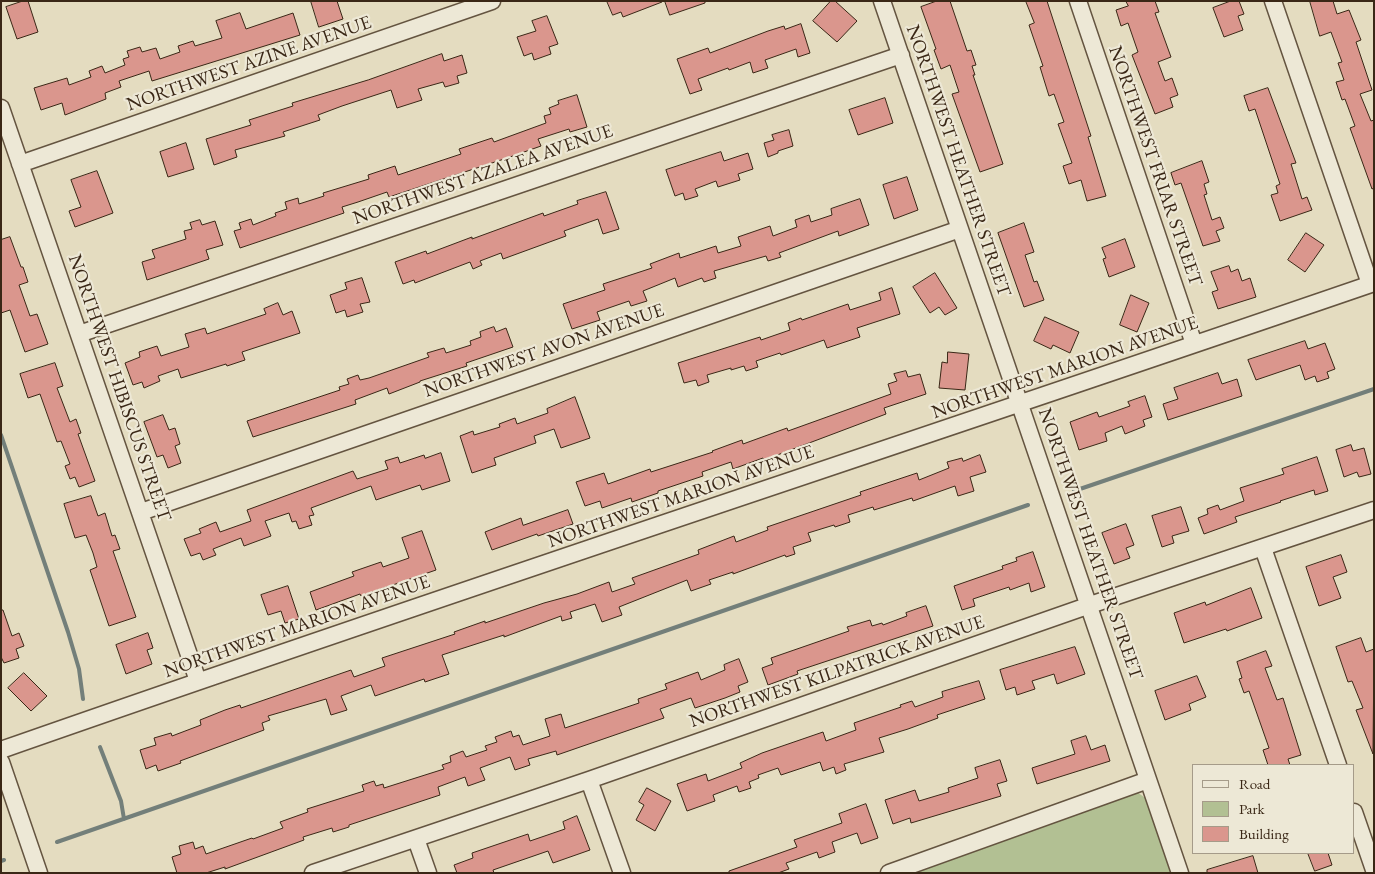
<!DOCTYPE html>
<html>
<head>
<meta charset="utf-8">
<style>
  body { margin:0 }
  #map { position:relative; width:1375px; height:874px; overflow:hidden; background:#e4dcc0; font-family:"EB Garamond",serif }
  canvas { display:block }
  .frame { position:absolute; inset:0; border:2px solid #3a2716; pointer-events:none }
  .legend { position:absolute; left:1192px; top:764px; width:162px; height:90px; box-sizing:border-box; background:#ede8d6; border:1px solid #a59b89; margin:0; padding:6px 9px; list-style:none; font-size:15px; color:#3a2716 }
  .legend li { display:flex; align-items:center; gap:10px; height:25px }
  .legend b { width:25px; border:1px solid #a59b89 }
</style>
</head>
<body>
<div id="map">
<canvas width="1375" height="874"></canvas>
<div class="frame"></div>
<ul class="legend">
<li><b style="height:6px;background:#ede8d6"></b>Road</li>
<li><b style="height:14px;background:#b2c093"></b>Park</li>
<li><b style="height:14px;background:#da968d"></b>Building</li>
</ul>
</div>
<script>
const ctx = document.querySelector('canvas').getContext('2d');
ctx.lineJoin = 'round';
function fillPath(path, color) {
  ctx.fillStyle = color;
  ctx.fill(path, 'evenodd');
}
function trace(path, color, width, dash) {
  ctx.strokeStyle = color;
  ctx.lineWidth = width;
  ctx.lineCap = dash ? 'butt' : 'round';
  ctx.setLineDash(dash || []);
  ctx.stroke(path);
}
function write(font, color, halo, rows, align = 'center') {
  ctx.font = font + ' "EB Garamond",serif';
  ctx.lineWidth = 4.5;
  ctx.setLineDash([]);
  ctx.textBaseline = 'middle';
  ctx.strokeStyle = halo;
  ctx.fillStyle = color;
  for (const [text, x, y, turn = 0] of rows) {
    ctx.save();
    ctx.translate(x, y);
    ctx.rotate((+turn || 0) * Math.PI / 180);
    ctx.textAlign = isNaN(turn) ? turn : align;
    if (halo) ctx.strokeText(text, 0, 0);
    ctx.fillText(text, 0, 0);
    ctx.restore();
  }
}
fillPath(new Path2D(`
  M1137 792 1148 800 1175 873H903Z`), '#b2c093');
trace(new Path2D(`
  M1 435 68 632 79 669 83 699
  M1074 491 1374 389
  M100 747 121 801 124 819
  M57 842 1028 505
  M1 861 4 860`), '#737f7a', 4);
const building = new Path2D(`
  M23 1H28L38 32 17 39 6 7Z
  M311 1H337L343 19 319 27Z
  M607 1H662V2L623 17 621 12 613 15Z
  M665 1H705V3L670 15Z
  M831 1H835L857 21 837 42 813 21Z
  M937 1H950L967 51 971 50 976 65 972 66 975 75H973L1003 164 980 172 952 94 959 92 950 65 941 69 934 50 936 49 921 7Z
  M1026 1H1047L1091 136 1088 137 1106 196 1087 201 1081 180 1069 184 1063 166 1072 163 1058 124 1064 122 1054 94 1049 96 1040 67 1043 66 1029 25 1034 23Z
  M1126 1H1155L1159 12 1155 13 1171 57 1158 62 1165 81 1172 78 1178 95 1170 98 1173 107 1155 114 1132 55 1138 52 1128 23 1121 26 1116 10 1128 6Z
  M1231 1H1239L1244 14 1238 16 1243 30 1224 37 1213 8Z
  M1310 1H1333L1337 14 1349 10 1361 40 1356 42 1372 90 1360 94 1371 121 1374 120V188L1372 189 1350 128 1355 126 1345 99 1342 100 1336 82 1344 80 1338 63 1342 62 1331 32 1320 36Z
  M240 13 246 29 293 13 300 35 152 81 149 71 119 81 121 87 105 93 106 99 65 115 62 103 41 110 34 88 67 78 69 85 91 77 89 71 102 66 105 73 125 65 123 59 129 57 127 51 140 47 142 52 156 48 160 59 180 52 178 46 193 41 195 46 222 38 216 21Z
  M547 16 558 44 549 47 551 54 534 60 532 53 524 56 517 37 536 31 532 21Z
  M801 24 810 53 798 57 796 49 765 60 768 68 753 73 750 62 729 70 728 68 698 79 702 90 690 94 677 59 708 48 710 53 768 31 784 26 785 29Z
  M442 54 444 61 462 55 467 73 457 76 459 83 445 87 443 82 418 89 422 100 397 108 391 90 342 106 318 115 320 120 283 132 285 136 235 150 237 157 214 165 206 139 251 125 249 120 293 106 292 103 368 80Z
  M1268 88 1296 163 1291 164 1302 199 1307 197 1312 210 1280 221 1271 195 1278 193 1276 186 1280 184 1255 109 1249 111 1244 96Z
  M577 95 587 127 570 132 569 129 538 139 541 146 510 157 389 197 387 192 358 202 342 207 344 213 240 248 234 231 241 229 239 223 251 219 253 225 276 216 275 213 287 209 285 202 298 198 299 204 324 196 323 193 369 179 368 175 395 166 398 175 461 154 459 149 492 138 494 142 546 123 544 116 551 114 549 108 559 104 558 101Z
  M885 98 893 123 858 135 849 110Z
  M789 130 793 146 778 151V153L768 157 764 143 774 140 772 135Z
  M186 143 194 169 168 177 160 152Z
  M721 152 724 161 748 153 753 169 738 174 740 180 718 187 716 181 695 189 698 196 685 200 683 193 675 196 666 170Z
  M1202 161 1209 182 1204 184 1207 194 1204 195 1212 220 1220 217 1224 228 1216 231 1220 241 1203 246 1181 183 1175 185 1171 173Z
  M97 171 113 213 75 227 69 211 81 207 71 180Z
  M907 177 918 210 894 219 883 185Z
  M606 192 619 229 603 234 598 219 564 231 566 236 503 259 501 253 480 261 482 265 473 269 470 262 415 283 414 280 403 284 395 262 426 251 427 254 472 237V239L543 213 544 216 578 204 577 201Z
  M860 199 869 225 839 236 838 231 779 253 781 257 768 261 766 256 714 271 716 278 704 282 702 278 678 287 675 278 643 291 647 301 631 306 629 301 597 312 600 320 572 329 563 304 605 290 603 284 652 268 650 264 679 253 680 258 716 246 718 253 741 246 738 237 770 226 773 236 797 227 795 220 809 215 811 222 832 215 831 209Z
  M200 220 202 225 215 221 223 245 206 250 209 259 147 280 142 262 155 258 152 250 186 239 184 231 192 229 190 223Z
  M1024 223 1034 252 1025 255 1034 282 1037 281 1044 300 1024 307 998 233Z
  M1306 233 1324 245 1305 272 1288 260Z
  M10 237 21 267H23L28 282 19 285 30 316 37 314 48 344 25 352 10 310 1 313V240Z
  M1125 239 1135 267 1109 277 1103 259 1106 258 1102 248Z
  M1229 266 1231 272 1238 269 1242 281 1250 278 1256 297 1218 309 1212 292 1218 290 1211 272Z
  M935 273 957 308 945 315 939 307 930 313 913 287Z
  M362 278 370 302 360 304 363 312 347 317 345 310 336 313 330 295 347 289 345 283Z
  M892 288 900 314 857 328 860 337 827 348 824 340 781 355 780 353 756 361 758 367 746 371 744 366 731 370V368L707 375 709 382 698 386 696 380 684 383 678 363 760 337 761 340 790 330 788 323 801 318 802 320 848 304 850 310 881 300 879 293Z
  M1131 295 1149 303 1137 332 1120 325Z
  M278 303 283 315 292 311 300 333 242 352 245 360 227 366 226 364 181 378 178 369 158 376 160 381 144 388 142 382 133 385 125 363 140 357 139 352 157 346 161 356 189 347 185 334 205 328 207 334 266 314 264 309Z
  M1045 317 1079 332 1070 353 1053 345 1051 349 1034 341Z
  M494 327 496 332 506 328 513 347 466 363 467 366 420 381V382L389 394 387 388 355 400 356 404 253 437 247 421 340 390 339 387 349 384 347 379 358 375 360 380 369 378 429 357 427 353 444 348 446 353 471 345 470 341 481 337 480 332Z
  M1305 341 1308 349 1325 343 1335 369 1327 372 1329 378 1317 382 1315 376 1305 380 1300 365 1256 380 1248 360Z
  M948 352 969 354 965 390 939 388 942 362 947 363Z
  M55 363 63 386 57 388 70 422 76 419 81 433 78 434 95 481 79 487 75 477 70 479 65 466 70 464 61 441 57 442 40 394 28 398 20 374Z
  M906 371 908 377 920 374 926 394 884 408 886 414 764 460 763 458 733 469 731 462 702 472 703 476 658 491V493L632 502 631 498 602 508 600 501 585 506 576 482 604 473 608 484 650 469 651 472 713 452 712 451 742 440 743 444 787 428 788 431 891 394 888 384 897 381 894 374Z
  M1218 373 1222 384 1237 379 1242 396 1168 420 1163 404 1178 399 1174 388Z
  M1145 396 1152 417 1143 420 1145 426 1125 434 1122 426 1105 433 1107 441 1079 450 1070 422 1097 412 1099 417 1130 406 1128 402Z
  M575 397 590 438 561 448 554 429 534 436 536 443 494 458 496 465 472 473 460 436 473 431 474 435 500 427 499 424 515 418 517 424 548 413 547 409Z
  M163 415 169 430 175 428 180 444 175 446 181 463 168 468 163 455 157 457 144 422Z
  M1351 445 1353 451 1364 448 1371 474 1359 477 1357 472 1344 477 1336 450Z
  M441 453 450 481 422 490 420 485 376 500 371 486 311 508 314 515 309 516 312 525 299 529 296 521 292 522 289 513 265 521 271 536 244 546 241 538 213 549 216 555 203 560 200 553 191 556 184 539 201 533 199 529 216 522 220 532 251 521 247 510 353 471 357 479 388 469 385 461 398 457 400 463 424 455 425 458Z
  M980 455 986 472 970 477 974 491 958 496 955 486 913 501 912 498 874 510 873 507 848 515 850 522 835 527 834 525 808 533 811 541 793 547 795 554 786 557 785 555 733 574V572L709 580 711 584 691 591 687 580 619 607 622 615 602 622 595 604 570 612 572 618 562 621 561 616 504 637V635L442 655 449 674 425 682 424 679 375 696 371 685 341 696 347 710 331 715 326 699 268 716 270 720 262 723 264 730 180 761 181 763 158 771 156 765 146 769 140 750 156 745 154 738 171 733 172 736 201 725 200 720 225 710 240 705 241 708 351 670 354 677 385 666 382 658 455 634 454 632 485 621V623L544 603 577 594 609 582 612 592 635 584 632 578 699 554 698 550 734 536 736 542 768 530 767 527 861 495 860 492 917 473 919 480 949 468 947 462 962 458 963 461Z
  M1317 457 1328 491 1315 495 1314 490 1280 501 1281 502 1235 517 1237 522 1204 534 1198 518 1208 514 1207 509 1218 505 1220 510 1244 501 1240 488 1284 474 1282 469Z
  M91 496 98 516 105 513 112 536 115 535 120 549 113 551 136 617 109 626 90 570 97 567 93 553 86 535 75 538 64 504Z
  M1181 507 1189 531 1172 536 1174 543 1162 547 1152 516Z
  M568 510 573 524 538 536 537 534 492 550 485 532 521 518 523 525Z
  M1126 524 1134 545 1126 548 1130 558 1114 564 1102 533Z
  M422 531 436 570 361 596 360 594 316 610 310 592 354 576 352 572 381 562 383 567 409 558 402 538Z
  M1033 552 1045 587 1031 592 1029 583 1010 590 1009 587 973 599 975 606 962 610 954 586 1003 569 1002 566 1017 561 1016 558Z
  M1341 555 1347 572 1333 577 1341 598 1319 606 1306 567Z
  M288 586 299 619 285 623 281 611 268 615 261 595Z
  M1251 588 1262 618 1227 631 1226 629 1184 643 1174 613 1205 602 1206 605Z
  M926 606 933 626 797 671 798 674 768 685 762 668 773 664 771 658 849 631 847 627 870 620 872 626 882 623 883 625 907 616 906 613Z
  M1 610H3L12 636 19 633 24 646 16 649 19 658 4 663 1 657Z
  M148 633 153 648 147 650 152 664 126 674 116 645Z
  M1361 638 1366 652 1374 649 1373 754 1356 710 1363 708 1352 681 1348 682 1336 647Z
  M1075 647 1085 674 1057 684 1054 674 1032 681 1035 689 1017 695 1015 687 1006 690 1000 670Z
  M1266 651 1272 666 1265 668 1277 700 1283 698 1301 755 1288 759 1290 765H1268L1263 750 1269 748 1249 691 1244 693 1239 679 1242 678 1237 662Z
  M739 659 748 682 738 686 740 692 725 698 695 708 691 698 660 709 664 718 557 755 556 751 528 759 530 765 515 770 510 757 480 768 485 780 468 786 465 777 438 787 440 795 349 825V827L333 832 332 828 303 837 304 840 225 869V867L206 873H177L172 857 181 854 179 846 193 842 195 849 203 846 206 854 252 838 253 839 283 828 280 822 308 812 307 809 364 791 362 785 374 781 376 786 383 784 384 788 444 769 442 765 451 762 450 756 463 751 466 757 487 750 485 746 497 742 495 737 511 731 513 737 519 735 523 745 550 736 545 719 561 714 565 728 639 703 638 699 667 689 665 684 698 672 701 680 725 670 724 665Z
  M24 673 47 696 31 711 8 688Z
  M1197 676 1206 697 1189 704 1191 710 1165 720 1155 691Z
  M979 681 985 699 937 715 938 718 908 729 879 738 884 752 844 764 846 770 836 774 834 767 823 771 820 762 781 775 778 768 758 775 759 778 749 782 751 788 739 792 737 786 713 795 715 801 687 811 677 784 706 774 708 781 742 768 740 763 762 753 823 732 826 741 856 730 854 723 901 707 900 705 912 701 915 707 943 697 942 692Z
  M1086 736 1091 750 1105 745 1110 761 1037 784 1032 768 1075 754 1071 741Z
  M1000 760 1007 781 997 784 1001 796 911 823 910 818 893 824 885 800 915 790 919 801 949 792 948 788 978 778 975 768Z
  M647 788 671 801 655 831 636 820 644 805 639 802Z
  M866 804 878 838 861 844 857 833 832 842 835 852 819 858 817 852 786 863 789 869 778 873H729V871L797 847 794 840 842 823 839 814Z
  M577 816 590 850 553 863 548 851 493 870 494 873H457L454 865 473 858 472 853 528 834 530 841 565 829 563 822Z
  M1308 853H1328L1332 865 1315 871Z
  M1253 856 1258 873H1207V870Z`);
fillPath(building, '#da968d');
trace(building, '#3a2716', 1);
const minor = new Path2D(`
  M882 1 1180 873
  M1078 1 1194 344
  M1273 1 1370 284
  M1 108 198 681
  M20 164 492 1
  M79 334 901 55
  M141 512 960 229
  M1263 548 1338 765
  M1 750C457 590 917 440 1374 283
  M1 762 39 873
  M589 780 622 873
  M1354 812 1374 870
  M416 839 428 873
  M313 873 589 780 1090 605 1374 510
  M889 873 1148 780`);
trace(minor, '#645440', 19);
trace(minor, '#ede8d6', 16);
write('19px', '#3a2716', '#ede8d6', [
  ["NORTHWEST AZINE AVENUE",249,64,-19],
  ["NORTHWEST HEATHER STREET",958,161,71],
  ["NORTHWEST FRIAR STREET",1155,166,71],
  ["NORTHWEST AZALEA AVENUE",483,175,-19],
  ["NORTHWEST AVON AVENUE",544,351,-19],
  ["NORTHWEST MARION AVENUE",1065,368,-19],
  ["NORTHWEST HIBISCUS STREET",119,388,71],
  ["NORTHWEST MARION AVENUE",681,497,-19],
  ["NORTHWEST HEATHER STREET",1090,544,71],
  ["NORTHWEST MARION AVENUE",297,627,-19],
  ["NORTHWEST KILPATRICK AVENUE",837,672,-19]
]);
</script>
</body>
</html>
